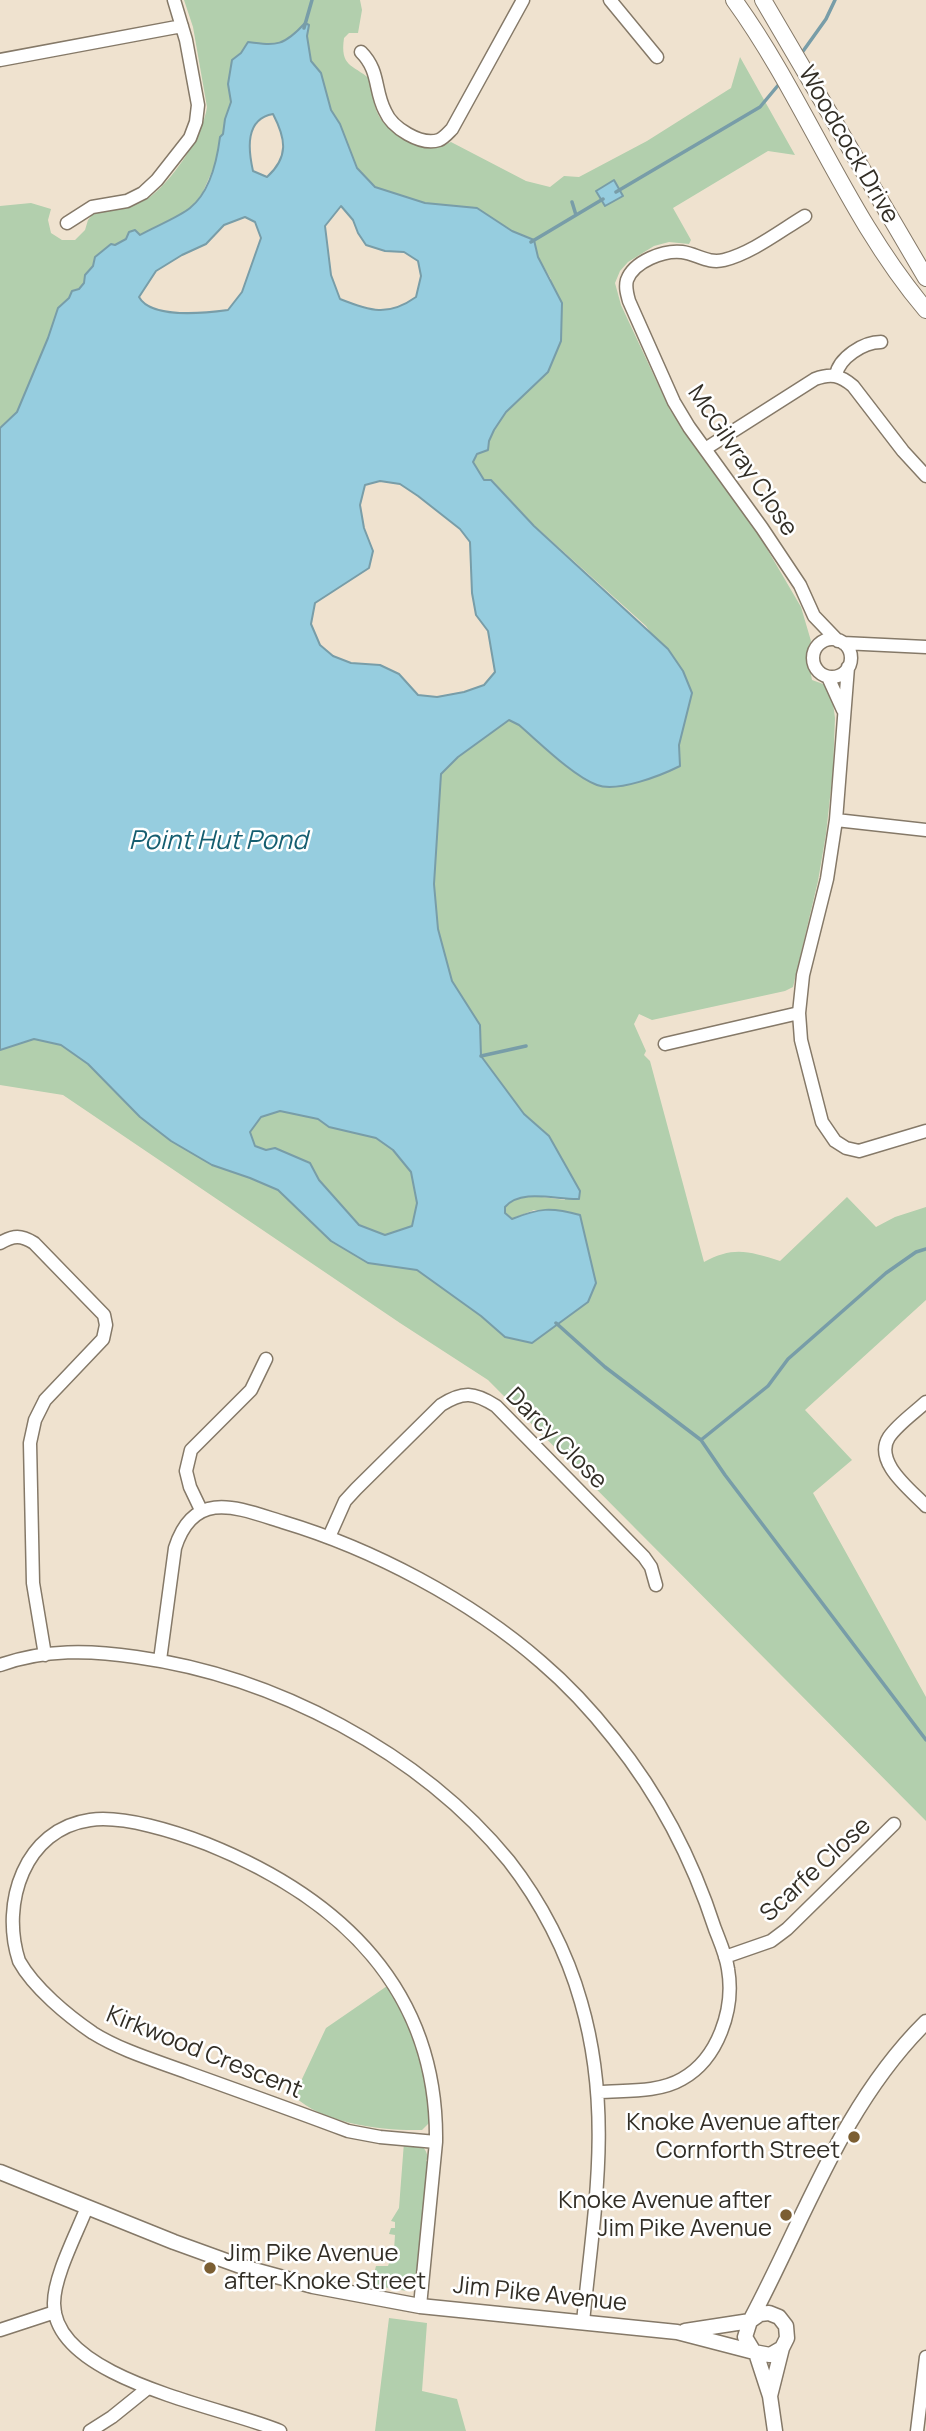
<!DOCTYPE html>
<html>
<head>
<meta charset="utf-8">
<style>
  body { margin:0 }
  canvas { display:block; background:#efe2cf }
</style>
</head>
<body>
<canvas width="926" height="2431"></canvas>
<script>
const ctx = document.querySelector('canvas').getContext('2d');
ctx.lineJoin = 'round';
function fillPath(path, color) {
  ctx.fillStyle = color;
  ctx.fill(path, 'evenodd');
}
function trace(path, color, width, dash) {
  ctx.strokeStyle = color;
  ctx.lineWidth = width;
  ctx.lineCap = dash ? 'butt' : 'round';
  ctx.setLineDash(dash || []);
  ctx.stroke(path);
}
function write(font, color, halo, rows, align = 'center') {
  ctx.font = font + ' Manrope,sans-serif';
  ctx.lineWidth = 5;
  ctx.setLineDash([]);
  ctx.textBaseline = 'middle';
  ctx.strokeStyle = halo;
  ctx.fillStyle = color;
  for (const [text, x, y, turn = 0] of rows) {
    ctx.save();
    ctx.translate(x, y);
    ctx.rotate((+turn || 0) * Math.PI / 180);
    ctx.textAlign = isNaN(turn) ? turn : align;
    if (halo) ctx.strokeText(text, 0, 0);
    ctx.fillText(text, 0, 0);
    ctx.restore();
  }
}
fillPath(new Path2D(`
  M184 0H360L362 10 358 33H349L344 38C340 67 352 64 370 79 372 90 373 102 377 112 384 129 411 147 430 147 437 148 444 145 451 142L526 181 550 187 564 176 579 177 647 141 731 88 740 57 795 155 768 151 673 208 691 240 689 244 669 242 654 246 628 262 620 271 615 283 621 305 670 410 756 530 801 607 811 641 807 652 812 680 826 685 832 696 835 718 833 770 826 834 818 881 793 987 785 991 652 1020 639 1014 634 1024 646 1051 644 1055 650 1061 704 1262C733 1246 749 1251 780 1261L847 1197 876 1227 895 1217 926 1207V1300L805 1410 852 1460 813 1493 926 1697V1821L488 1380 400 1323 63 1095 0 1085V1050L34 1039 61 1045 88 1064 140 1117 171 1141 212 1165 250 1178 278 1190 331 1241 368 1263 417 1270 481 1316 505 1337 532 1343 588 1302 585 1239 580 1215 534 1210 511 1219 505 1213V1207C519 1191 547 1198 565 1200L549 1136 524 1114 481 1056 480 1025 452 981 438 929 434 884 441 774 458 757 509 720 519 725C540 742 573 776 597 785 617 793 662 775 680 766L679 745 692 693 646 626 534 525 492 480H484L473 462 506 412 523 395 551 279 538 257 532 239 512 231 477 208 425 203 375 187 357 168 340 124 331 110 321 73 311 61 305 23C284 46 277 46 248 42L228 84 231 102 225 119 223 134 220 137 216 162 202 194 190 209 140 235 126 239 107 249 85 275 84 283 79 289 72 291 69 298 58 308 48 338 17 412 0 428V206L31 203 51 209 48 220 51 233 62 240H75L85 230 88 220 93 214C111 210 131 208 147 199 171 183 203 136 207 107L193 27Z
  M280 1111 318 1119 329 1127 376 1138 393 1150 411 1172 417 1203 412 1226 385 1235 359 1225 319 1180 310 1163 275 1148 266 1150 254 1146 250 1132 261 1117Z
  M390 1984 411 2026 426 2082 431 2121 422 2130C384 2131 323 2124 294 2096L326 2028Z
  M404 2142C418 2144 426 2144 428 2159L426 2160 428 2164 416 2280 407 2291 371 2285 376 2266H388L394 2250 395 2235 389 2234 391 2228H395V2222L391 2221 399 2208Z
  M389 2318 427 2323 422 2391 457 2399 466 2431H375Z`), '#b2cfad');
const water = new Path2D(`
  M305 23 309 25 307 36 311 61 321 73 331 110 340 124 357 168 375 187 425 203 477 208 512 231 534 240 538 257 562 303 561 341 548 372 506 412 494 430 489 441 488 450 477 454 473 462 484 480H491L534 526 668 649 683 671 692 693 679 745 680 766C662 775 617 793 597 785 573 776 540 743 519 725L509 720 458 757 441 774 434 884 438 929 452 981 480 1025 481 1056 524 1114 549 1136 580 1191 579 1199C557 1200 521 1188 505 1207V1213L512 1219C539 1208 551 1207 580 1215L596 1283 588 1302 532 1343 505 1337 481 1316 417 1270 368 1263 331 1241 278 1190 250 1178 212 1165 171 1141 140 1117 88 1064 61 1045 34 1039 0 1050V428L17 412 48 338 58 308 69 298 72 291 79 289 84 283 85 275 93 266 95 257 111 244 115 245 126 239 129 232 135 230 140 235C154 227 179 217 190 208 210 192 217 161 220 137L223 134 225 119 231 102 228 84 232 60 241 53 248 42C277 46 284 46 305 23ZM273 114C286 139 289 157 267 177L253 171C248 149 245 119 273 114ZM341 206 353 220 358 233 366 245 385 251 404 252 418 261 421 276 416 297C388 317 370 311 340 299L331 275 325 226ZM245 217 255 222 261 238 242 292 228 310C206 313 151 319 139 297L156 271 182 255 206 244 224 225ZM380 481 400 484 418 496 460 529 470 542 472 593 476 615 488 631 495 672 484 685 464 692 437 697 418 695 399 674 380 665 351 663 333 656 320 645 311 624 315 603 369 568 373 551 364 528 360 505 365 485ZM280 1111 318 1119 329 1127 376 1138 393 1150 411 1172 417 1203 412 1226 385 1235 359 1225 319 1180 310 1163 275 1148 266 1150 255 1146 250 1132 261 1117Z
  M614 180 623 196 605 206 596 191Z`);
fillPath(water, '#96cddf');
trace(water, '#789da8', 2);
trace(new Path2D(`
  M304 28 312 0
  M801 54 826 19 835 0
  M616 192 760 107 780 83
  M572 202 576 215
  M531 242 603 199
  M481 1056 526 1046
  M556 1323 605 1367 701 1440 768 1386 788 1359 886 1273 916 1252 926 1249
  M701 1440 725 1475 926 1740`), '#789da8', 3.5);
const minor = new Path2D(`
  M610 0 657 57
  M361 52C380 71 374 90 385 111 392 128 421 146 439 140 444 138 448 133 452 129L523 0
  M0 60 182 26
  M805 216C780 231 752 253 724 260 708 264 697 254 682 252 664 250 634 261 627 280 625 287 627 294 629 301L674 402 689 427 762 528 800 585 814 616 838 641
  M67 223 92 207 127 201 143 193 157 180 190 138 196 122 198 105 186 40 174 0
  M836 375C839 358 863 342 881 342
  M705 449 815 379C831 373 840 375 853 386L903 451 926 476
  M813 658a19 19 0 1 1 38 0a19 19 0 1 1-38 0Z
  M843 643 926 647
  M848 667 836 820 827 879 803 975 799 1013 801 1040 822 1122 835 1141 846 1148 859 1151 926 1131
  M828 677 843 710
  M836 820 926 830
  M665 1044 799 1013
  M0 1243C14 1235 21 1235 34 1243L104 1315 106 1325 103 1339 45 1400 35 1420 30 1443 33 1583 45 1655
  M926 1402C914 1413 898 1424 889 1437 873 1462 911 1490 926 1506
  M201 1510 190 1487 186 1471 191 1450 251 1390 266 1359
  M329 1537 345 1501 356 1489 441 1405C463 1391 474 1392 496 1406L644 1557 651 1567 656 1585
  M160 1660 175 1548C194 1488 238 1508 283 1522 373 1549 470 1600 541 1662 568 1685 592 1711 614 1739 659 1795 693 1861 715 1929 720 1942 726 1955 728 1969 735 2009 718 2059 682 2079 658 2093 625 2090 599 2092
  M0 1665C45 1649 90 1650 136 1657 274 1676 420 1752 509 1861 541 1902 567 1952 581 2002 613 2112 594 2211 583 2322
  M725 1957 771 1941 787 1929 894 1824
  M87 2207C77 2233 54 2276 54 2303 53 2380 225 2407 280 2431
  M420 2306 436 2142 380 2137 348 2131C295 2111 242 2092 189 2073 157 2061 122 2051 93 2033 68 2016 34 1988 19 1961 0 1903 25 1829 90 1820 123 1815 176 1832 207 1844 341 1898 438 1990 436 2142
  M0 2330 55 2312
  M90 2431 112 2417 148 2388
  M917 2431 926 2357`);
const tertiary = new Path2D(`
  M0 2172 174 2242 243 2267 313 2286 420 2306 677 2332 754 2352
  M751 2319C805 2218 842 2105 926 2022
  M685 2331 750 2321
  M756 2353 770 2396 775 2431
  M770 2396 782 2348 787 2338 786 2326 779 2317 769 2313 760 2314 750 2321 745 2337 754 2352 770 2355 782 2348`);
const secondary = new Path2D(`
  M734 0C805 98 847 217 926 310
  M763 0 926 278`);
trace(minor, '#857968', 15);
trace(tertiary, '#857968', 17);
trace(secondary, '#857968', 18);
trace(minor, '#fff', 12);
trace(tertiary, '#fff', 14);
trace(secondary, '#fff', 16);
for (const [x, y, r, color] of [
  [854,2137,7,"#7b5e32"],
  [786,2215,7,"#7b5e32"],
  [210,2268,7,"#7b5e32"]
]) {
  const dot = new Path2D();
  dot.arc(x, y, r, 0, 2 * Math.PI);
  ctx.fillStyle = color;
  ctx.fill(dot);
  trace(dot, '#fff', 2.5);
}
write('24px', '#322e26', '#fff', [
  ["Woodcock Drive",848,145,60],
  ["McGilvray Close",742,461,56],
  ["Darcy Close",556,1439,45],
  ["Scarfe Close",816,1870,-43],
  ["Kirkwood Crescent",204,2053,22],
  ["Jim Pike Avenue",540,2295,6]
]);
write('24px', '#322e26', '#fff', [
  ["Knoke Avenue after",840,2123],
  ["Cornforth Street",840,2151],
  ["Knoke Avenue after",772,2201],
  ["Jim Pike Avenue",772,2229],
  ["Jim Pike Avenue",224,2254,"left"],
  ["after Knoke Street",224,2282,"left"]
], 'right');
write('italic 26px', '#155e70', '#fff', [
  ["Point Hut Pond",218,842]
]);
</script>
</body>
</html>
